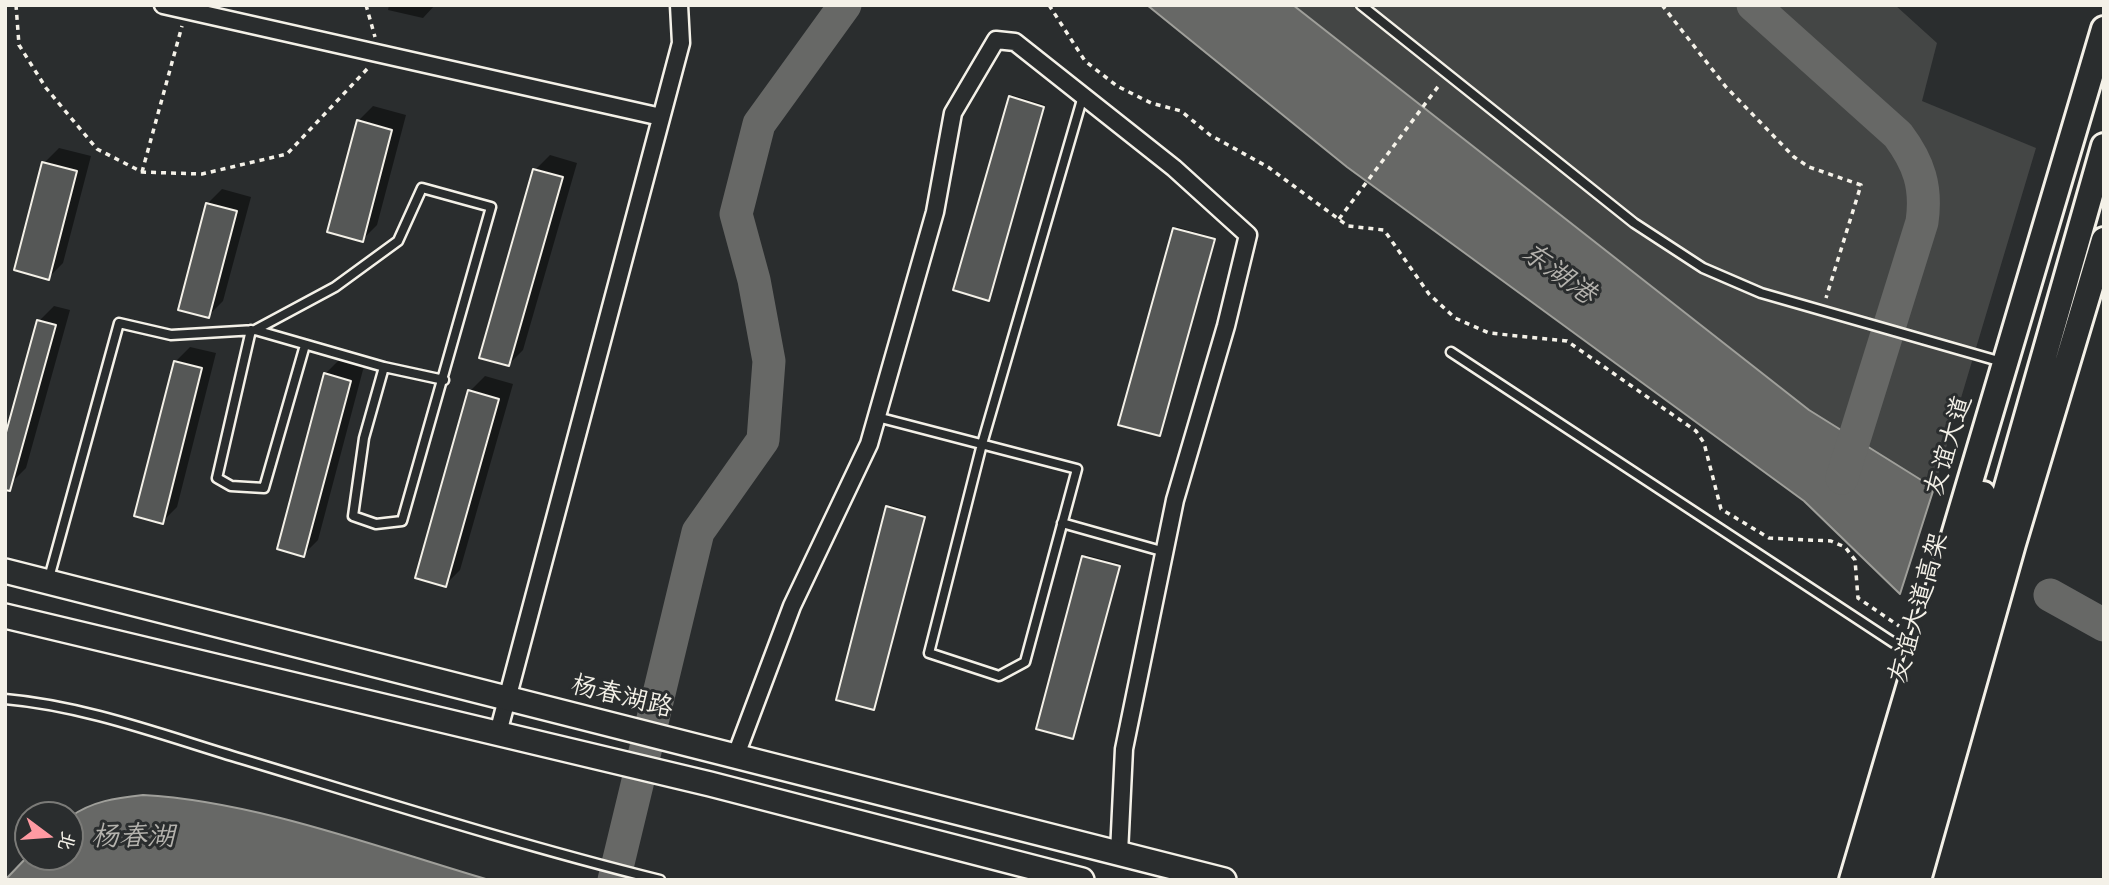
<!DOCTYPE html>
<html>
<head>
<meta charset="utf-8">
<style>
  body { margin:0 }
  #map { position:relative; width:2109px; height:885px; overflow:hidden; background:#2a2d2e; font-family:"Patrick Hand","LXGW WenKai TC",sans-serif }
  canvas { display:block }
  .frame { position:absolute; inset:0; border:7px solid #f4f1e8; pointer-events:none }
  .north { position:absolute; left:14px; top:801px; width:70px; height:70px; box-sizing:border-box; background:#2a2d2e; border:2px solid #7b7b78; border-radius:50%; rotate:106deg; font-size:19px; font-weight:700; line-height:28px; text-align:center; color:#f4f1e8 }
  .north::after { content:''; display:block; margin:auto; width:24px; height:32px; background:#ff9aa2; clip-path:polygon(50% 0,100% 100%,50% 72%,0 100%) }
</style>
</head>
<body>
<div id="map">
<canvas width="2109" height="885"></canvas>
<div class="frame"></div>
<div class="north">北</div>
</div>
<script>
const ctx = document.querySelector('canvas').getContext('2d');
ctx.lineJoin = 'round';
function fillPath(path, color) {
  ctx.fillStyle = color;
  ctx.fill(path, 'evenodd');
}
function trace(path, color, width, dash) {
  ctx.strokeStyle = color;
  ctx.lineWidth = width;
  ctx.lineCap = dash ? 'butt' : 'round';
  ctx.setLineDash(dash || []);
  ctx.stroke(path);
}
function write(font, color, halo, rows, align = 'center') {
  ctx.font = font + ' "Patrick Hand","LXGW WenKai TC",sans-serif';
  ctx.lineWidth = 6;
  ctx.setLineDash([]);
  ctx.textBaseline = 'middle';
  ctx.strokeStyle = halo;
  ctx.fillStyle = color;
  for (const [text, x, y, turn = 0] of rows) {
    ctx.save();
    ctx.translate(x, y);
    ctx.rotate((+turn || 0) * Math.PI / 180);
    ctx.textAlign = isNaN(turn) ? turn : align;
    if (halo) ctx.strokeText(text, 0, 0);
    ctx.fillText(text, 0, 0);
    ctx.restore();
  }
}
fillPath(new Path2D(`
  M1293 5H1895L1937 43 1922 101 2036 148 1934 488 1809 410Z`), '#444645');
const water = new Path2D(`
  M1147 5H1293L1809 410 1934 488 1900 594 1804 501 1347 167Z
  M143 795C255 801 380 848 489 880H5L28 856 70 857V817C92 801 116 798 143 795Z`);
fillPath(water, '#676866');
trace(water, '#9f9f9a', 2);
fillPath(new Path2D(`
  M389 5H435L423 18 388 10Z
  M1012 95 1045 105 990 297 1010 97Z
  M373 106 406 115 377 225 362 240 358 121Z
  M59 148 91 156 63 263 48 278 44 163Z
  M550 155 577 163 523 350 508 365 535 170Z
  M222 189 251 197 223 301 208 316 207 204Z
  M1177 227 1216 238 1160 434 1175 229Z
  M54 306 70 310 26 468 11 483 39 321Z
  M190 347 216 353 177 507 162 522 175 362Z
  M340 359 364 366 318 540 303 555 325 374Z
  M485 376 513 384 460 570 445 585 470 391Z
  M890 505 925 515 874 708 888 507Z
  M1086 555 1121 564 1073 737 1084 557Z`), '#0007');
trace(new Path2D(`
  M1753 5 1898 135C1919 163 1927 187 1922 222L1842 478
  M2050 595 2104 625
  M614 880 698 532 763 440 769 361 754 280 736 214 759 124 845 5`), '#676866', 33);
const building = new Path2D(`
  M1009 96 1044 107 989 301 953 290Z
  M357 120 392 130 363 242 327 232Z
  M42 162 77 171 49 280 14 270Z
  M533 169 563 177 509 366 479 358Z
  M206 203 237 211 209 318 178 310Z
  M1173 228 1215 239 1160 436 1118 425Z
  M37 320 56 325 10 491 5 490V436Z
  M174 361 202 368 163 524 134 516Z
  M324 373 351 381 304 557 277 549Z
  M468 390 499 399 446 587 415 578Z
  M886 506 925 517 874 710 836 700Z
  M1082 556 1120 566 1073 739 1036 729Z`);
fillPath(building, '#555756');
trace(building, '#f4f1e8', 2);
const service = new Path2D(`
  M1361 5 1634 223 1703 268 1761 293 2002 362
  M251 330 217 478 231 486 264 488 305 345
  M255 330 384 367
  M1451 352 1894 643 1915 651
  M877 417 1077 469 1025 662 999 676 929 653 982 444 1083 96
  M1062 523 1165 552
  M49 578 119 323 171 335 255 330 335 287 398 241 422 188 491 207 402 521 376 524 353 516 364 438 384 367 444 380
  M5 699C86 706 165 736 242 759 381 801 519 845 660 880`);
const minor = new Path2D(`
  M163 5 661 117
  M498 733 681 43 679 5
  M736 755 792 606 869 444 935 212 953 113 996 40 1015 42 1174 168 1248 235 1226 326 1175 500 1124 749 1119 853`);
const secondary = new Path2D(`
  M5 571 1224 880
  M5 616 710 784 1082 880`);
const primary = new Path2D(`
  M1852 880 2104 29
  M1873 880 1983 494
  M1895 880 2104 146
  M1918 880 2013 544 2104 240`);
trace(service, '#f4f1e8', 13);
trace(minor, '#f4f1e8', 21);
trace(secondary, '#f4f1e8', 28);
trace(primary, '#f4f1e8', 30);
trace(new Path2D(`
  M16 5 19 45 46 88 97 149 142 172 202 174 287 154 369 67
  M366 5 375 37
  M1049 5 1085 61 1117 86 1151 103 1181 111 1210 135 1268 167 1348 226 1384 230 1429 294 1455 318 1489 333 1567 341 1696 431 1704 443 1721 509 1769 538 1831 541 1845 547 1855 560 1858 598 1899 626
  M1662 5 1726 87 1794 157 1809 167 1861 185 1826 298
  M142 172 182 26
  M1339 219 1440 84`), '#f4f1e8', 3.5, [5, 5]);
trace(service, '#2a2d2e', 8);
trace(minor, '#2a2d2e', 16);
trace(secondary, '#2a2d2e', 23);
trace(primary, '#2a2d2e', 24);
write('26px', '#f4f1e8', '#2a2d2e', [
  ["友谊大道",1949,446,-73],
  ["友谊大道高架",1919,608,-74],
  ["杨春湖路",622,697,14]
]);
write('italic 28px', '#b5b3ae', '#2a2d2e', [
  ["东湖港",1558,274,36],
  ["杨春湖",133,838]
]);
</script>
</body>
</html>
